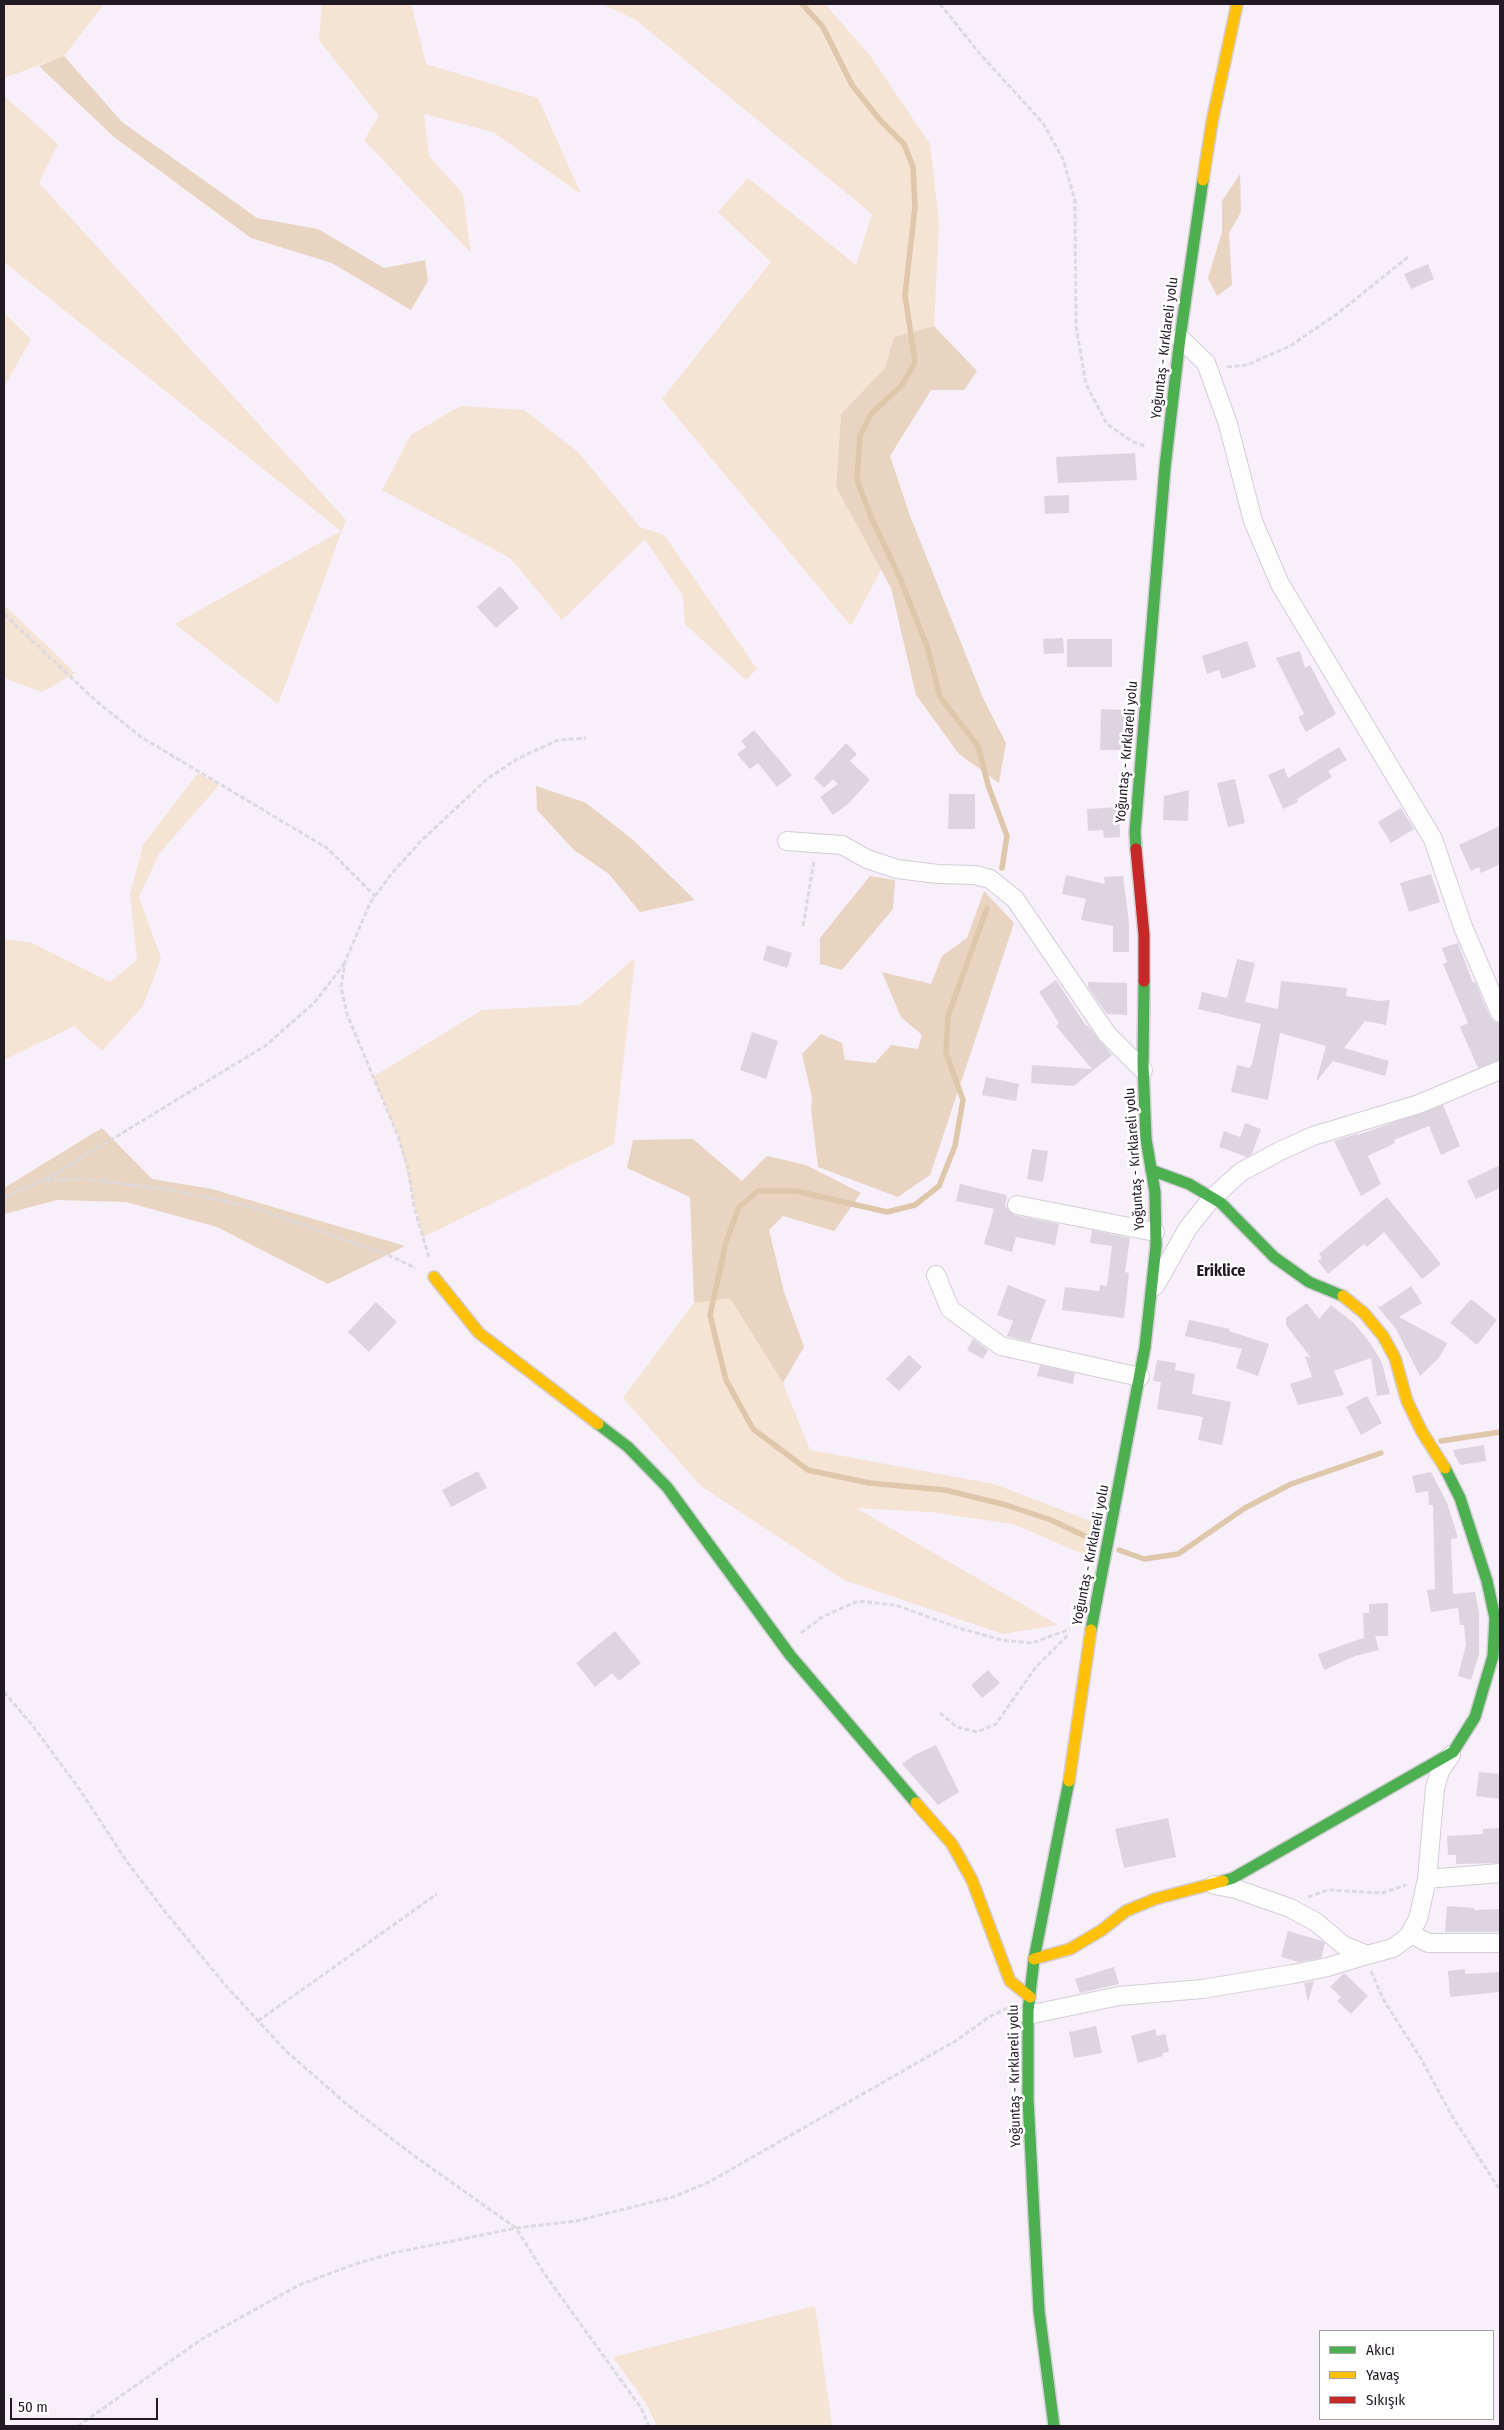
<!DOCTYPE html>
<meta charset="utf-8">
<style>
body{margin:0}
#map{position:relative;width:1504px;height:2430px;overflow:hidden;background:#f7effa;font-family:"Fira Sans Condensed",sans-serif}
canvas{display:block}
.frame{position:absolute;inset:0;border:5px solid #211924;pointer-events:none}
.legend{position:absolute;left:1319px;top:2330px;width:175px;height:90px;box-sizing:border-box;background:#fff;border:1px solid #a6a3a7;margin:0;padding:6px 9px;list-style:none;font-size:15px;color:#211924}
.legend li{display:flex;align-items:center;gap:10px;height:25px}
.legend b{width:25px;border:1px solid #a6a3a7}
.scale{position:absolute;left:10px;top:2398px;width:148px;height:22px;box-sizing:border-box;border:2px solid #211924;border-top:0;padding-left:6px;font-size:15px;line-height:18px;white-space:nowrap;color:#211924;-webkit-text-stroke:4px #fff;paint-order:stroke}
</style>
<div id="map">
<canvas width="1504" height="2430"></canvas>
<div class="frame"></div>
<ul class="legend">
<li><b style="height:6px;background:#4caf50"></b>Akıcı</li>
<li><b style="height:6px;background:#ffc107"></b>Yavaş</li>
<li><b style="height:6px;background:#c62828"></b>Sıkışık</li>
</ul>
<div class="scale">50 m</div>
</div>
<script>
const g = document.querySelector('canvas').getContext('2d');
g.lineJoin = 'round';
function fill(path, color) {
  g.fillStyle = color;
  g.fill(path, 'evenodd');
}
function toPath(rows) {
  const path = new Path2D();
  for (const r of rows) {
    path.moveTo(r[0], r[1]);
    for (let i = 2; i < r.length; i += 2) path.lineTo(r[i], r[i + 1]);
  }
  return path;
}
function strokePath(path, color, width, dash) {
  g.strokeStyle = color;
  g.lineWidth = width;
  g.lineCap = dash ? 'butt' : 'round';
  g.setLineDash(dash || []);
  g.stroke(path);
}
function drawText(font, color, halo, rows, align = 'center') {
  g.font = font + ' "Fira Sans Condensed",sans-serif';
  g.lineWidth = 5;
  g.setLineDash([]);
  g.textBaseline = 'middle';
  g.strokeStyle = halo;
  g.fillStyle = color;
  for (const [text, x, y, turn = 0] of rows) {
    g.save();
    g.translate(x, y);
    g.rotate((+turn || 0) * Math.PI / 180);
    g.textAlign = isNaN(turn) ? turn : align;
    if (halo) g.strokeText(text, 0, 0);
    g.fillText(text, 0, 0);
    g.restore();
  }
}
fill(toPath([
 [4,4,104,4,64,56,4,78],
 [322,4,411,4,426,64,538,98,581,194,493,132,424,114,429,156,463,194,471,253,364,140,379,116,319,40],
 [602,4,825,4,871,57,930,144,939,223,934,326,894,337,885,368,841,414,836,487,881,570,851,626,662,399,771,262,718,212,748,178,856,265,872,214,636,20],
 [4,96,58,144,39,183,346,520,278,704,175,624,341,531,4,262],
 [4,313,31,339,4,387],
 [460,406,524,410,578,452,640,527,664,535,757,669,746,680,685,624,683,596,645,539,562,620,510,558,382,490,411,435],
 [4,605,19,619,75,673,42,692,4,678],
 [198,773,219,785,159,854,139,897,161,958,143,1006,102,1051,74,1026,4,1060,4,939,32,943,110,982,137,960,130,895,143,845],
 [635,958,614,1144,423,1237,398,1136,373,1077,482,1010,580,1005],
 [730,1297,783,1383,810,1450,994,1484,1096,1523,1090,1557,1013,1524,930,1512,856,1508,1058,1625,1003,1634,844,1580,701,1486,623,1398,694,1303],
 [815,2306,832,2426,657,2426,646,2403,613,2357]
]), '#f5e3d3');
fill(toPath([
 [64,56,122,122,257,218,318,229,384,268,425,260,428,281,411,310,332,263,251,238,114,137,39,66],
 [1240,174,1241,212,1229,233,1232,285,1217,296,1208,278,1222,232,1222,201],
 [934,326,977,371,964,390,931,390,890,456,910,516,984,700,1006,743,999,783,959,754,916,695,891,588,836,487,841,414,885,368,894,337],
 [536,786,586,803,632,839,695,900,640,912,609,874,574,850,537,810],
 [870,876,895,880,893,909,842,970,820,964,820,938],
 [984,891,1014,923,930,1175,898,1197,818,1167,811,1110,812,1097,802,1054,821,1034,842,1043,845,1060,875,1063,891,1045,918,1049,922,1035,901,1017,882,972,931,984,942,956,967,938],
 [102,1128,152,1179,212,1189,405,1246,328,1284,217,1227,126,1202,57,1200,4,1214,4,1188],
 [693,1139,742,1181,767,1156,806,1165,861,1193,834,1231,783,1216,769,1230,784,1292,804,1347,783,1383,730,1298,694,1303,690,1197,627,1168,633,1140]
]), '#e8d4c0');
strokePath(toPath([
 [802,4,823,27,852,85,880,120,904,144,913,167,915,207,905,295,915,362,902,385,871,414,860,436,857,480,871,517,900,578,928,649,940,697,978,746,988,785,1007,836,1002,868],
 [987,908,948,1016,946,1053,963,1100,955,1146,939,1186,915,1205,887,1212,796,1191,758,1191,739,1207,726,1242,710,1315,726,1380,753,1429,808,1470,869,1483,945,1490,1006,1505,1051,1520,1087,1537],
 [1441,1441,1500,1432],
 [1119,1550,1144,1559,1178,1554,1245,1508,1291,1484,1381,1453]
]), '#dec7aa', 5.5);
fill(toPath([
 [1428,264,1434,279,1411,289,1404,274],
 [1135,453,1137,480,1058,483,1056,457],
 [1069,495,1069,513,1045,514,1044,496],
 [500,586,519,608,496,628,477,607],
 [1063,638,1064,653,1044,654,1043,639],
 [1067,639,1112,639,1112,667,1067,667],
 [1247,641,1256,667,1222,679,1219,670,1207,674,1202,656],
 [1300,651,1305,668,1310,665,1336,714,1306,732,1298,717,1304,714,1276,658],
 [1101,709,1126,710,1125,750,1100,750],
 [754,730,792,775,777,787,758,763,750,769,737,754,746,747,741,741],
 [846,743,857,754,850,761,870,780,848,804,833,815,820,797,838,784,833,779,824,788,814,778],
 [1339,747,1347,760,1328,771,1332,777,1297,799,1298,802,1283,809,1268,775,1284,768,1288,778],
 [1235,779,1245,823,1228,827,1217,783],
 [1189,790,1188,821,1163,820,1164,796],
 [949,794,975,794,975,829,948,829],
 [1119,807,1120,837,1104,838,1103,830,1088,831,1087,809],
 [1401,808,1414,829,1391,843,1378,822],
 [1500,826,1500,864,1481,873,1479,867,1471,871,1459,845],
 [1431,874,1440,902,1409,912,1400,883],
 [1066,875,1105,884,1104,877,1123,876,1129,923,1129,952,1113,952,1113,926,1081,920,1086,899,1062,894],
 [1458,943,1473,983,1475,982,1490,1017,1494,1022,1500,1023,1500,1060,1478,1068,1460,1027,1468,1023,1443,964,1447,962,1442,948],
 [767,945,792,953,787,968,763,960],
 [1237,959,1255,963,1245,1002,1278,1009,1281,981,1347,988,1346,996,1379,1001,1390,1000,1386,1025,1365,1021,1344,1048,1389,1061,1385,1076,1333,1061,1316,1082,1326,1046,1280,1033,1268,1100,1231,1092,1237,1065,1250,1068,1252,1064,1261,1024,1198,1009,1202,992,1227,998],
 [1056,980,1087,1027,1087,1025,1112,1055,1074,1086,1031,1083,1032,1065,1092,1069,1056,1026,1059,1023,1039,992],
 [1088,982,1127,983,1127,1015,1107,1014,1088,987],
 [752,1032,778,1041,766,1079,740,1070],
 [986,1077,1019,1084,1016,1101,982,1095],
 [1443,1105,1460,1146,1441,1155,1429,1126,1394,1140,1395,1143,1368,1156,1381,1184,1361,1196,1334,1141,1357,1134,1358,1135],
 [1245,1123,1261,1129,1252,1154,1247,1157,1219,1147,1224,1131,1240,1137],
 [1032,1149,1048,1151,1043,1182,1027,1179],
 [1500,1165,1500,1188,1476,1199,1467,1181],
 [960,1184,1007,1195,1005,1206,1014,1215,1059,1224,1055,1245,1016,1237,1012,1252,984,1244,994,1209,956,1201],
 [1387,1197,1441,1264,1422,1279,1384,1232,1367,1247,1364,1244,1328,1274,1318,1261,1322,1258,1319,1254],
 [1092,1230,1130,1238,1125,1272,1129,1273,1124,1318,1062,1310,1065,1287,1099,1291,1100,1285,1107,1286,1112,1246,1090,1243],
 [1008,1285,1046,1300,1030,1342,1007,1336,1013,1321,997,1315],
 [1411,1286,1422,1303,1399,1317,1447,1343,1439,1358,1420,1376,1396,1329,1376,1305,1380,1307],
 [1471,1299,1497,1320,1477,1345,1450,1323],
 [376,1302,397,1322,369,1352,348,1332],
 [1307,1303,1319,1319,1331,1305,1354,1323,1371,1344,1382,1363,1390,1394,1377,1396,1371,1358,1334,1371,1344,1395,1298,1405,1290,1384,1312,1377,1305,1356,1311,1358,1286,1325,1286,1318],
 [1189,1320,1230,1329,1229,1331,1269,1344,1258,1376,1236,1368,1242,1349,1185,1336],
 [973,1339,988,1350,983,1359,967,1350],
 [909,1355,922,1367,899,1391,886,1379],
 [1157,1360,1176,1363,1175,1370,1195,1374,1192,1394,1231,1402,1222,1445,1198,1440,1203,1417,1157,1409,1161,1382,1153,1381],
 [1040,1365,1075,1373,1073,1384,1037,1376],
 [1367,1396,1382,1423,1361,1435,1346,1407],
 [1484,1445,1486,1461,1460,1465,1454,1454,1453,1450],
 [478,1471,487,1488,451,1507,442,1490],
 [1431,1472,1447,1503,1457,1534,1457,1538,1451,1539,1453,1594,1475,1592,1479,1612,1479,1654,1471,1680,1458,1676,1466,1645,1464,1625,1460,1625,1458,1608,1431,1612,1427,1590,1435,1589,1433,1505,1429,1505,1428,1491,1416,1493,1412,1476],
 [1388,1603,1388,1636,1375,1636,1379,1650,1355,1656,1324,1670,1318,1654,1366,1637,1364,1637,1363,1613,1369,1613,1369,1604],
 [615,1631,641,1663,619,1681,612,1673,595,1687,576,1663],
 [988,1670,1000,1683,982,1698,971,1685],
 [936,1745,959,1792,938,1805,902,1764,914,1755],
 [1479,1772,1500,1774,1500,1799,1476,1796],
 [1168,1818,1176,1857,1124,1868,1115,1829],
 [1500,1828,1500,1863,1456,1864,1456,1855,1448,1855,1447,1836,1483,1834,1483,1829],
 [1447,1906,1474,1908,1474,1910,1500,1909,1500,1932,1445,1932],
 [1288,1931,1322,1941,1325,1943,1321,1958,1299,1962,1281,1957],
 [1114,1967,1119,1984,1080,1993,1075,1979],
 [1465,1969,1465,1974,1500,1972,1500,1992,1450,1997,1448,1971],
 [1344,1973,1368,1996,1351,2014,1337,2001,1341,1997,1330,1987],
 [1314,1981,1308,2002,1304,1983],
 [1096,2026,1102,2053,1074,2058,1069,2032],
 [1155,2029,1157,2036,1165,2034,1169,2052,1162,2053,1163,2056,1138,2063,1131,2036]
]), '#dcd5df');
const street = toPath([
 [1180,338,1206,363,1228,424,1253,521,1280,584,1433,839,1463,927,1500,1013],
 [787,841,842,845,867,859,897,869,938,874,975,875,990,879,1015,899,1107,1034,1143,1070],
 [1017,1205,1155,1232],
 [936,1275,950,1309,1001,1346,1140,1377],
 [1155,1286,1188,1228,1212,1198,1241,1172,1280,1151,1313,1136,1419,1104,1500,1070],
 [1427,1879,1500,1873],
 [1214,1885,1236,1889,1290,1908,1316,1922,1343,1945,1367,1955,1393,1948,1408,1937,1418,1919,1427,1879,1435,1788,1440,1771,1451,1755],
 [1410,1933,1428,1943,1500,1943],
 [1028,2015,1119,1996,1202,1989,1293,1974,1328,1967,1367,1955]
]);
const fast = toPath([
 [1136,849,1135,832,1165,467,1180,338,1203,180],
 [1151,1170,1189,1184,1221,1203,1274,1257,1309,1282,1343,1296],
 [598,1424,628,1447,667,1487,790,1655,916,1803],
 [1091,1630,1145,1347,1156,1246,1155,1192,1146,1139,1143,1065,1144,981],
 [1223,1881,1233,1878,1453,1752,1475,1717,1493,1656,1495,1618,1487,1581,1460,1498,1445,1468],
 [1054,2426,1039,2311,1028,2099,1028,2011,1034,1959,1069,1781]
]);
const slow = toPath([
 [1203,180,1212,122,1237,4],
 [434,1277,479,1333,598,1424],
 [1343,1296,1364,1313,1383,1336,1395,1358,1407,1401,1422,1432,1445,1468],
 [1069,1781,1091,1630],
 [916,1803,952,1844,972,1880,1010,1981,1030,1997],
 [1034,1959,1070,1949,1102,1930,1126,1911,1155,1899,1223,1881]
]);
const jam = toPath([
 [1136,849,1144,935,1144,981]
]);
strokePath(street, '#d4cdd7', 20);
strokePath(fast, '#d4cdd7', 14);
strokePath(slow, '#d4cdd7', 14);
strokePath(jam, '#d4cdd7', 14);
strokePath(toPath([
 [940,4,981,55,1043,123,1063,159,1075,200,1076,326,1086,384,1107,424,1133,442,1145,446],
 [1227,367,1247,365,1290,346,1337,314,1408,257],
 [4,614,96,701,141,737,327,848,375,896],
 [803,926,814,861],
 [46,1180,87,1179,176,1191,255,1208,388,1255,416,1268],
 [4,1197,45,1180,265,1046,314,1003,345,963],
 [429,1257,414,1207,408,1168,398,1136,347,1014,341,987,345,962,370,903,392,873,421,841,487,779,517,759,558,740,586,738],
 [801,1633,822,1617,858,1601,895,1605,962,1629,1002,1640,1032,1643,1070,1629],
 [4,1692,33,1726,80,1790,127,1862,167,1914,226,1986,287,2052,349,2106,413,2155,516,2228,546,2276,641,2408,649,2426],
 [940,1713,957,1727,977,1732,996,1724,1035,1668,1068,1635],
 [1308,1897,1328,1890,1382,1893,1406,1885],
 [1371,1971,1383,1999,1420,2057,1452,2116,1500,2190],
 [258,2021,437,1894],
 [78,2426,202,2339,299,2285,355,2264,393,2253,516,2228,576,2221,673,2197,709,2182,957,2040,989,2017,1007,2008]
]), '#dddade', 3, [5, 2.5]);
strokePath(street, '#fefdfe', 18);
strokePath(fast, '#4caf50', 11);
strokePath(slow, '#ffc107', 11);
strokePath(jam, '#c62828', 11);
drawText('14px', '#211924', '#fff', [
 ["Yoğuntaş - Kırklareli yolu",1165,348,-83],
 ["Yoğuntaş - Kırklareli yolu",1127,752,-85],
 ["Yoğuntaş - Kırklareli yolu",1135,1159,-94],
 ["Yoğuntaş - Kırklareli yolu",1091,1555,-79],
 ["Yoğuntaş - Kırklareli yolu",1015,2076,-91]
]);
drawText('bold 16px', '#211924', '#fff', [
 ["Eriklice",1221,1272]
]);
</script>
